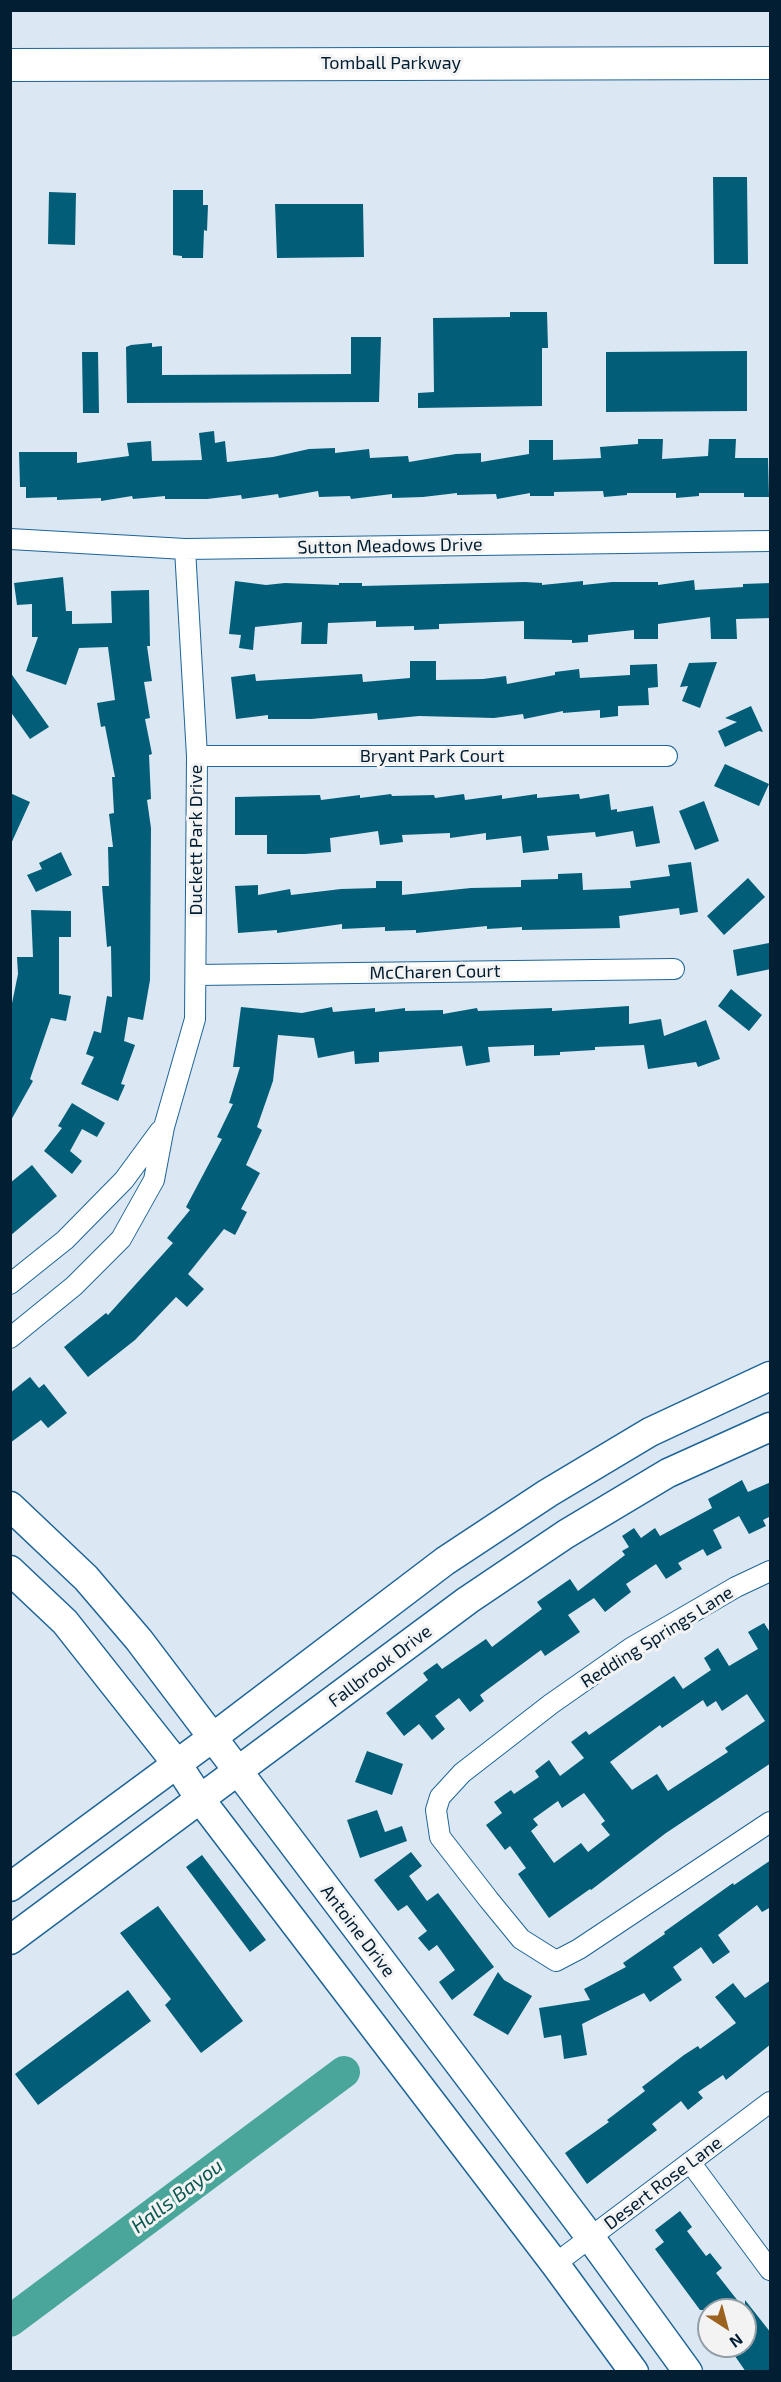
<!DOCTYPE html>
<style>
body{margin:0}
#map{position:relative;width:781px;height:2382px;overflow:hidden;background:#dbe8f3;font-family:"Exo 2",sans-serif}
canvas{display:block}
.frame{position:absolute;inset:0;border:12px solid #021e33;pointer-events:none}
.north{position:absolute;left:697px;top:2298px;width:60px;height:60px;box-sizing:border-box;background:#f3f3f3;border:2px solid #939ea6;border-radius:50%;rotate:144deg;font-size:16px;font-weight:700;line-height:24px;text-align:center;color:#021e33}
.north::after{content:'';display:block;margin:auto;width:21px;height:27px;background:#9c6220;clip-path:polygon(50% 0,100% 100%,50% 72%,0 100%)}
</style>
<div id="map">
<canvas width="781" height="2382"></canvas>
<div class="frame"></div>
<div class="north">N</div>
</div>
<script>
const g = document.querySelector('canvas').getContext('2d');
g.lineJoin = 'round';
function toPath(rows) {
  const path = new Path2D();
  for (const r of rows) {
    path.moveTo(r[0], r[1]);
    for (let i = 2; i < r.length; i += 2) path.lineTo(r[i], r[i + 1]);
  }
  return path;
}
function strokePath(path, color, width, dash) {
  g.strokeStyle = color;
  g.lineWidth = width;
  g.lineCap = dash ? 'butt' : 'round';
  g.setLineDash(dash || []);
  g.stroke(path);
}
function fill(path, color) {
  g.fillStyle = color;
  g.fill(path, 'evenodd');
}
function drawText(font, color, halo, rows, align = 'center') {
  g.font = font + ' "Exo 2",sans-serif';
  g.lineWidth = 6;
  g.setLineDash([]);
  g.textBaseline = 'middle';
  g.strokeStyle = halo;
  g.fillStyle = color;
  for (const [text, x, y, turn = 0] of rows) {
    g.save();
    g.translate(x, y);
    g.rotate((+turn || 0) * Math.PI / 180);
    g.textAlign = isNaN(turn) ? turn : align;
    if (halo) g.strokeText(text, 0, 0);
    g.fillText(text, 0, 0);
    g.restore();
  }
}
strokePath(toPath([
 [10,2321,344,2072]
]), '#4aa69b', 32);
fill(toPath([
 [713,177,747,177,748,264,714,264],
 [173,190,203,190,203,205,208,205,207,231,204,230,203,258,182,258,182,256,173,255],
 [49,192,76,193,75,245,48,244],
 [275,204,363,204,364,257,277,258],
 [510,312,547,312,548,348,542,348,542,406,418,408,418,393,434,392,433,318,510,317],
 [351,337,381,337,379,402,127,403,126,347,131,345,152,343,152,347,162,346,162,375,351,374],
 [747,351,747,411,606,412,606,352],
 [82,352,98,352,99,413,83,413],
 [214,431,215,443,225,441,227,462,273,457,309,449,335,448,335,453,369,449,370,458,408,456,409,462,456,454,481,453,481,462,529,454,529,440,553,440,553,460,601,458,600,447,638,444,638,439,663,439,662,459,708,456,709,439,736,439,735,458,768,458,769,497,744,497,744,493,699,493,699,496,676,498,676,493,627,493,627,495,604,497,603,491,554,492,554,496,530,496,530,493,497,499,496,494,457,495,457,493,423,497,392,498,392,494,351,499,350,496,319,497,318,491,279,498,278,494,242,499,241,495,207,499,165,499,165,496,133,499,132,496,101,501,101,498,57,500,57,497,26,498,26,487,20,487,19,452,77,452,77,463,129,456,127,443,151,441,152,461,202,460,199,433],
 [63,577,66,611,72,611,72,624,112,623,111,591,149,590,150,646,147,646,152,681,144,682,150,718,145,719,152,754,149,755,151,799,147,800,151,828,150,980,143,1020,128,1017,124,1041,135,1045,121,1084,125,1085,118,1101,81,1084,94,1057,86,1054,94,1031,101,1033,107,996,112,997,111,946,107,947,102,886,109,886,108,847,113,847,109,814,114,813,112,777,115,777,105,726,101,727,97,703,115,700,108,647,79,648,66,685,26,671,38,637,32,637,32,604,17,605,14,583],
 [694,580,695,590,743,587,743,584,771,583,771,618,736,619,737,639,711,639,710,617,658,624,658,639,634,639,634,630,588,635,588,642,572,643,572,640,524,639,524,621,439,624,439,629,414,630,414,626,376,627,376,621,328,623,327,644,301,644,302,622,255,627,253,650,239,648,241,635,229,634,235,581,266,585,285,583,339,585,339,583,362,583,362,586,525,582,542,583,542,585,583,581,583,585,612,582,658,582,658,585],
 [410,661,436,661,436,680,483,679,506,676,507,684,555,675,555,672,579,669,580,678,630,675,630,665,657,664,658,687,648,688,649,705,618,706,618,716,600,718,600,710,563,713,563,711,524,719,523,714,494,718,419,716,378,720,377,713,311,719,268,719,268,715,236,719,231,677,255,674,256,681,362,674,363,682,410,678],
 [717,662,700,708,682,701,688,686,680,687,689,663],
 [10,672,49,727,30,739,10,711],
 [751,706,763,732,759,731,725,747,718,731,737,722,725,718],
 [725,764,769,784,759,806,714,786],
 [10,793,30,802,10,846],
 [391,794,392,796,434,795,435,798,464,794,465,800,502,795,502,799,537,794,537,798,579,794,580,799,609,794,611,810,617,809,617,812,653,806,660,843,636,847,633,831,596,837,595,832,547,836,549,850,523,853,521,836,486,840,486,833,450,838,450,833,402,835,403,842,380,845,378,831,330,838,331,852,305,854,267,854,267,835,235,835,235,797,320,795,321,800,360,795,360,798],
 [704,801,719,841,695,850,679,811],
 [61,852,72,875,36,892,27,875,42,869,39,863],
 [691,862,698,912,680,915,679,908,619,916,620,928,522,930,522,927,487,929,487,926,416,933,416,930,385,931,385,927,342,929,342,924,277,933,277,930,238,933,235,886,258,885,258,895,290,889,291,895,341,889,376,888,376,881,402,881,402,895,471,888,521,887,521,880,558,879,558,874,582,873,583,890,631,888,630,881,670,876,668,865],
 [748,878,765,897,724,935,707,916],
 [31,910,71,911,71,937,59,937,59,994,71,996,66,1021,51,1018,30,1079,33,1081,10,1122,10,1013,18,974,17,957,33,957],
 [769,943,771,969,737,976,733,950],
 [731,989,762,1015,749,1031,718,1006],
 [629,1006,629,1024,661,1019,664,1036,706,1020,720,1059,698,1067,696,1062,648,1069,644,1045,595,1047,595,1050,560,1052,560,1055,534,1056,534,1045,488,1047,490,1062,466,1066,462,1046,379,1052,379,1062,355,1064,354,1051,318,1058,314,1038,278,1035,273,1081,257,1127,262,1130,246,1165,260,1173,241,1209,247,1212,235,1235,224,1229,188,1274,204,1289,187,1307,176,1297,135,1340,88,1377,64,1347,106,1313,108,1315,173,1243,167,1238,190,1210,186,1207,222,1139,217,1137,233,1104,229,1103,240,1067,233,1067,241,1007,302,1013,332,1007,333,1012,375,1008,375,1012,405,1008,405,1011,443,1010,443,1014,477,1008,478,1011,552,1008,552,1011],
 [72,1103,105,1123,97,1137,82,1129,70,1151,82,1161,72,1174,44,1151,62,1128,58,1126],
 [32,1165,57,1196,10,1236,10,1183],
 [30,1377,39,1388,44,1384,67,1413,48,1428,41,1420,10,1443,10,1393],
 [742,1480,748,1492,771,1482,771,1516,763,1520,766,1526,749,1534,739,1516,713,1530,722,1548,707,1556,703,1549,678,1563,682,1569,666,1579,656,1564,626,1584,631,1592,605,1612,594,1598,568,1615,580,1632,545,1656,541,1650,480,1695,484,1701,470,1712,459,1698,435,1716,445,1729,432,1740,419,1724,404,1736,386,1713,428,1680,423,1673,437,1663,442,1669,486,1639,492,1647,542,1609,537,1602,570,1579,578,1591,625,1555,622,1551,629,1547,622,1536,634,1528,641,1538,655,1528,660,1536,712,1508,708,1499],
 [764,1623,771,1634,771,1763,666,1833,591,1890,590,1889,549,1918,518,1874,526,1868,510,1846,505,1850,486,1825,502,1813,494,1802,511,1790,514,1794,539,1777,535,1771,549,1760,560,1776,584,1758,571,1742,586,1731,589,1735,674,1676,683,1689,711,1670,704,1658,718,1648,729,1666,758,1649,748,1632],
 [747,1694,765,1721,725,1748,728,1752,668,1791,657,1774,632,1790,610,1762,660,1725,662,1728,703,1700,707,1707,716,1701,722,1711],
 [584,1793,605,1821,601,1824,610,1835,588,1852,581,1843,554,1863,531,1831,538,1825,533,1819,558,1801,562,1808],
 [367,1751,403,1764,392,1795,355,1782],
 [377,1810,385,1832,402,1826,407,1841,360,1858,347,1820],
 [411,1852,422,1866,409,1876,427,1901,438,1893,494,1967,452,2000,439,1982,455,1970,437,1945,429,1951,418,1938,427,1931,407,1905,398,1911,374,1880],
 [202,1855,266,1940,250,1952,186,1867],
 [771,1860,771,1907,762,1912,757,1905,718,1935,730,1952,713,1964,701,1947,673,1967,682,1980,650,2002,644,1993,582,2024,587,2055,564,2059,561,2035,544,2038,539,2008,590,2000,584,1989,626,1967,623,1963,665,1934,664,1932,733,1883,734,1885],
 [158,1906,243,2021,201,2053,165,2005,171,1999,120,1933],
 [498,1972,504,1980,532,1996,508,2035,473,2015],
 [771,1980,771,2044,726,2080,723,2075,698,2092,703,2098,688,2110,681,2101,652,2124,657,2130,587,2184,565,2153,609,2122,607,2120,645,2091,642,2087,684,2055,698,2046,700,2049,736,2023,715,1997,733,1983,745,1998],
 [128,1990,151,2021,38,2105,15,2074],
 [680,2211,692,2227,687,2231,706,2256,710,2253,722,2268,716,2273,745,2310,745,2300,771,2333,771,2372,746,2372,728,2346,745,2346,745,2310,700,2310,655,2249,664,2242,655,2230]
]), '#025e78');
const street = toPath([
 [10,539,185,549,770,541],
 [197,756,667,756],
 [196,975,674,969],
 [10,1284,65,1240,124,1180,160,1131],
 [10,1338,74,1286,121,1239,154,1180,164,1127,195,1019,197,756,185,549],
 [770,1571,736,1587,631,1648,551,1704,462,1773,440,1797,436,1810,440,1837,489,1900,521,1939,556,1961,579,1949,770,1822],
 [690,2162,770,2270],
 [555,2264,770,2102]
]);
const secondary = toPath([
 [10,1506,86,1578,139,1640,590,2237,688,2372],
 [10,1570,65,1622,177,1764,200,1799,555,2264,634,2372],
 [10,1887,212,1738,445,1561,548,1493,650,1432,770,1376],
 [10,1940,468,1600,566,1534,668,1473,770,1427]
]);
const primary = toPath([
 [10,65,770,63]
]);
strokePath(street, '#1e6496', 22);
strokePath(secondary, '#1e6496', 31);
strokePath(primary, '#1e6496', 34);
strokePath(street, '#fff', 20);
strokePath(secondary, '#fff', 28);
strokePath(primary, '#fff', 32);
drawText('18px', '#021e33', '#f3f3f3', [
 ["Tomball Parkway",391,63],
 ["Sutton Meadows Drive",390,546,-1],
 ["Bryant Park Court",432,756],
 ["Duckett Park Drive",196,840,-90],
 ["McCharen Court",435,972,-1],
 ["Redding Springs Lane",657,1637,-32],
 ["Fallbrook Drive",380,1666,-37],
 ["Antoine Drive",358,1931,53],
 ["Desert Rose Lane",663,2183,-37]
]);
drawText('italic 20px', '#085952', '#f3f3f3', [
 ["Halls Bayou",177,2196,-37]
]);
</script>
